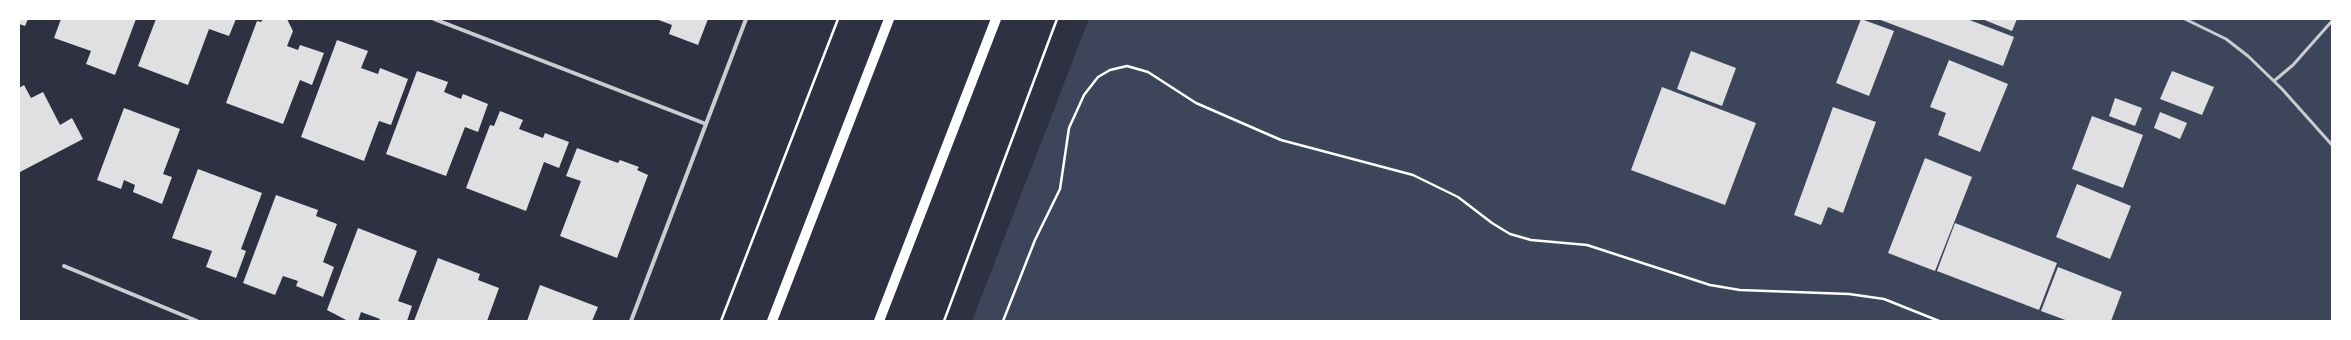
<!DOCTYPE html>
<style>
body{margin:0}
#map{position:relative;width:2351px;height:340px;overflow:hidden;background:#2d3142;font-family:"Noto Sans",sans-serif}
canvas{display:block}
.frame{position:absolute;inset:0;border:20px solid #fff;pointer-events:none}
</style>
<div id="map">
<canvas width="2351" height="340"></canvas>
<div class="frame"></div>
</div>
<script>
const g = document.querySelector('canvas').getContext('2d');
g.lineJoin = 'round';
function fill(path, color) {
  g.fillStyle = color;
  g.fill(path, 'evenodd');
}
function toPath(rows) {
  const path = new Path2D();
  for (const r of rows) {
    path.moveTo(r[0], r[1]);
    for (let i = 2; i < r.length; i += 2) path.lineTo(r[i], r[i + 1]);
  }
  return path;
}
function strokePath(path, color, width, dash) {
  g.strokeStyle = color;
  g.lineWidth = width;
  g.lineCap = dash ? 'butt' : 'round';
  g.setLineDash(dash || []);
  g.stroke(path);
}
fill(toPath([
 [1089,19,2332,19,2332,321,972,321]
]), '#3c4559');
fill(toPath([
 [19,19,28,19,25,26,19,24],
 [61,19,136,19,115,75,86,64,91,51,54,38],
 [156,19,236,19,229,36,209,29,188,85,138,66],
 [263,19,287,19,293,31,287,46,298,50,300,45,324,53,312,85,300,80,283,124,226,103,257,21,261,22],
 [656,19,708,19,698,45,669,34,672,25],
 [1861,19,1894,31,1869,96,1836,83],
 [1878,19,1967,19,2014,37,2003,66],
 [1982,19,2017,19,2012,31],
 [337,40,368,51,361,68,378,74,380,68,408,79,391,125,379,121,364,161,301,137],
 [1691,51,1736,68,1722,106,1677,89],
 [1949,60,2008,84,1980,152,1938,135,1946,113,1930,107],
 [417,71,448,82,444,92,461,99,463,94,488,104,478,132,465,127,446,176,386,154],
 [2172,71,2214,87,2202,115,2160,99],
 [24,85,31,98,43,92,60,125,72,118,83,139,20,172,19,88],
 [1662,87,1756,123,1725,205,1631,170],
 [2115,98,2142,108,2135,126,2109,116],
 [1833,107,1876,122,1843,213,1828,207,1821,225,1794,215],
 [124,108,180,129,163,174,172,177,162,204,133,192,135,185,124,180,121,189,97,180],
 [500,111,523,120,519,129,543,138,545,133,569,142,559,168,544,162,526,211,466,188,490,125,494,126],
 [2160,112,2187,123,2180,139,2154,128],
 [2092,116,2143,135,2123,188,2072,169],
 [577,148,618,163,620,160,639,167,637,170,648,175,617,258,560,236,581,181,566,176],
 [1925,158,1972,177,1935,271,1888,253],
 [198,169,262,193,241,249,246,251,236,278,206,267,212,251,172,238],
 [2077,184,2131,206,2110,259,2056,237],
 [276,195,318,210,316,216,337,224,323,262,334,267,323,297,296,286,298,281,283,276,275,295,243,283],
 [1955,223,2057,263,2039,310,1937,271],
 [358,228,417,251,398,301,412,306,407,321,379,321,380,319,361,312,358,321,348,321,327,310],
 [438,258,480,274,478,280,499,288,487,321,414,321],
 [2058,267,2122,292,2111,321,2068,321,2041,311],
 [540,285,598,307,592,321,527,321]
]), '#e0e0e3');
strokePath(toPath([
 [721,321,838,19],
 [944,321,1057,19],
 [1003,321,1035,240,1060,189,1069,128,1084,95,1098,77,1110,70,1127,66,1148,72,1196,103,1281,140,1413,175,1458,197,1492,223,1510,234,1531,240,1587,245,1710,285,1740,290,1849,294,1884,299,1939,321]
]), '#fff', 2.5);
strokePath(toPath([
 [2185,19,2226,39,2248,56,2282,89,2332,145],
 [2274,81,2293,65,2332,21]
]), '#caccd0', 3);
strokePath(toPath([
 [434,19,706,124,631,321],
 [706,124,746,19],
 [64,266,197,321]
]), '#caccd0', 4);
strokePath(toPath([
 [772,321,889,19],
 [879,321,996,19]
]), '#fff', 10);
</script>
